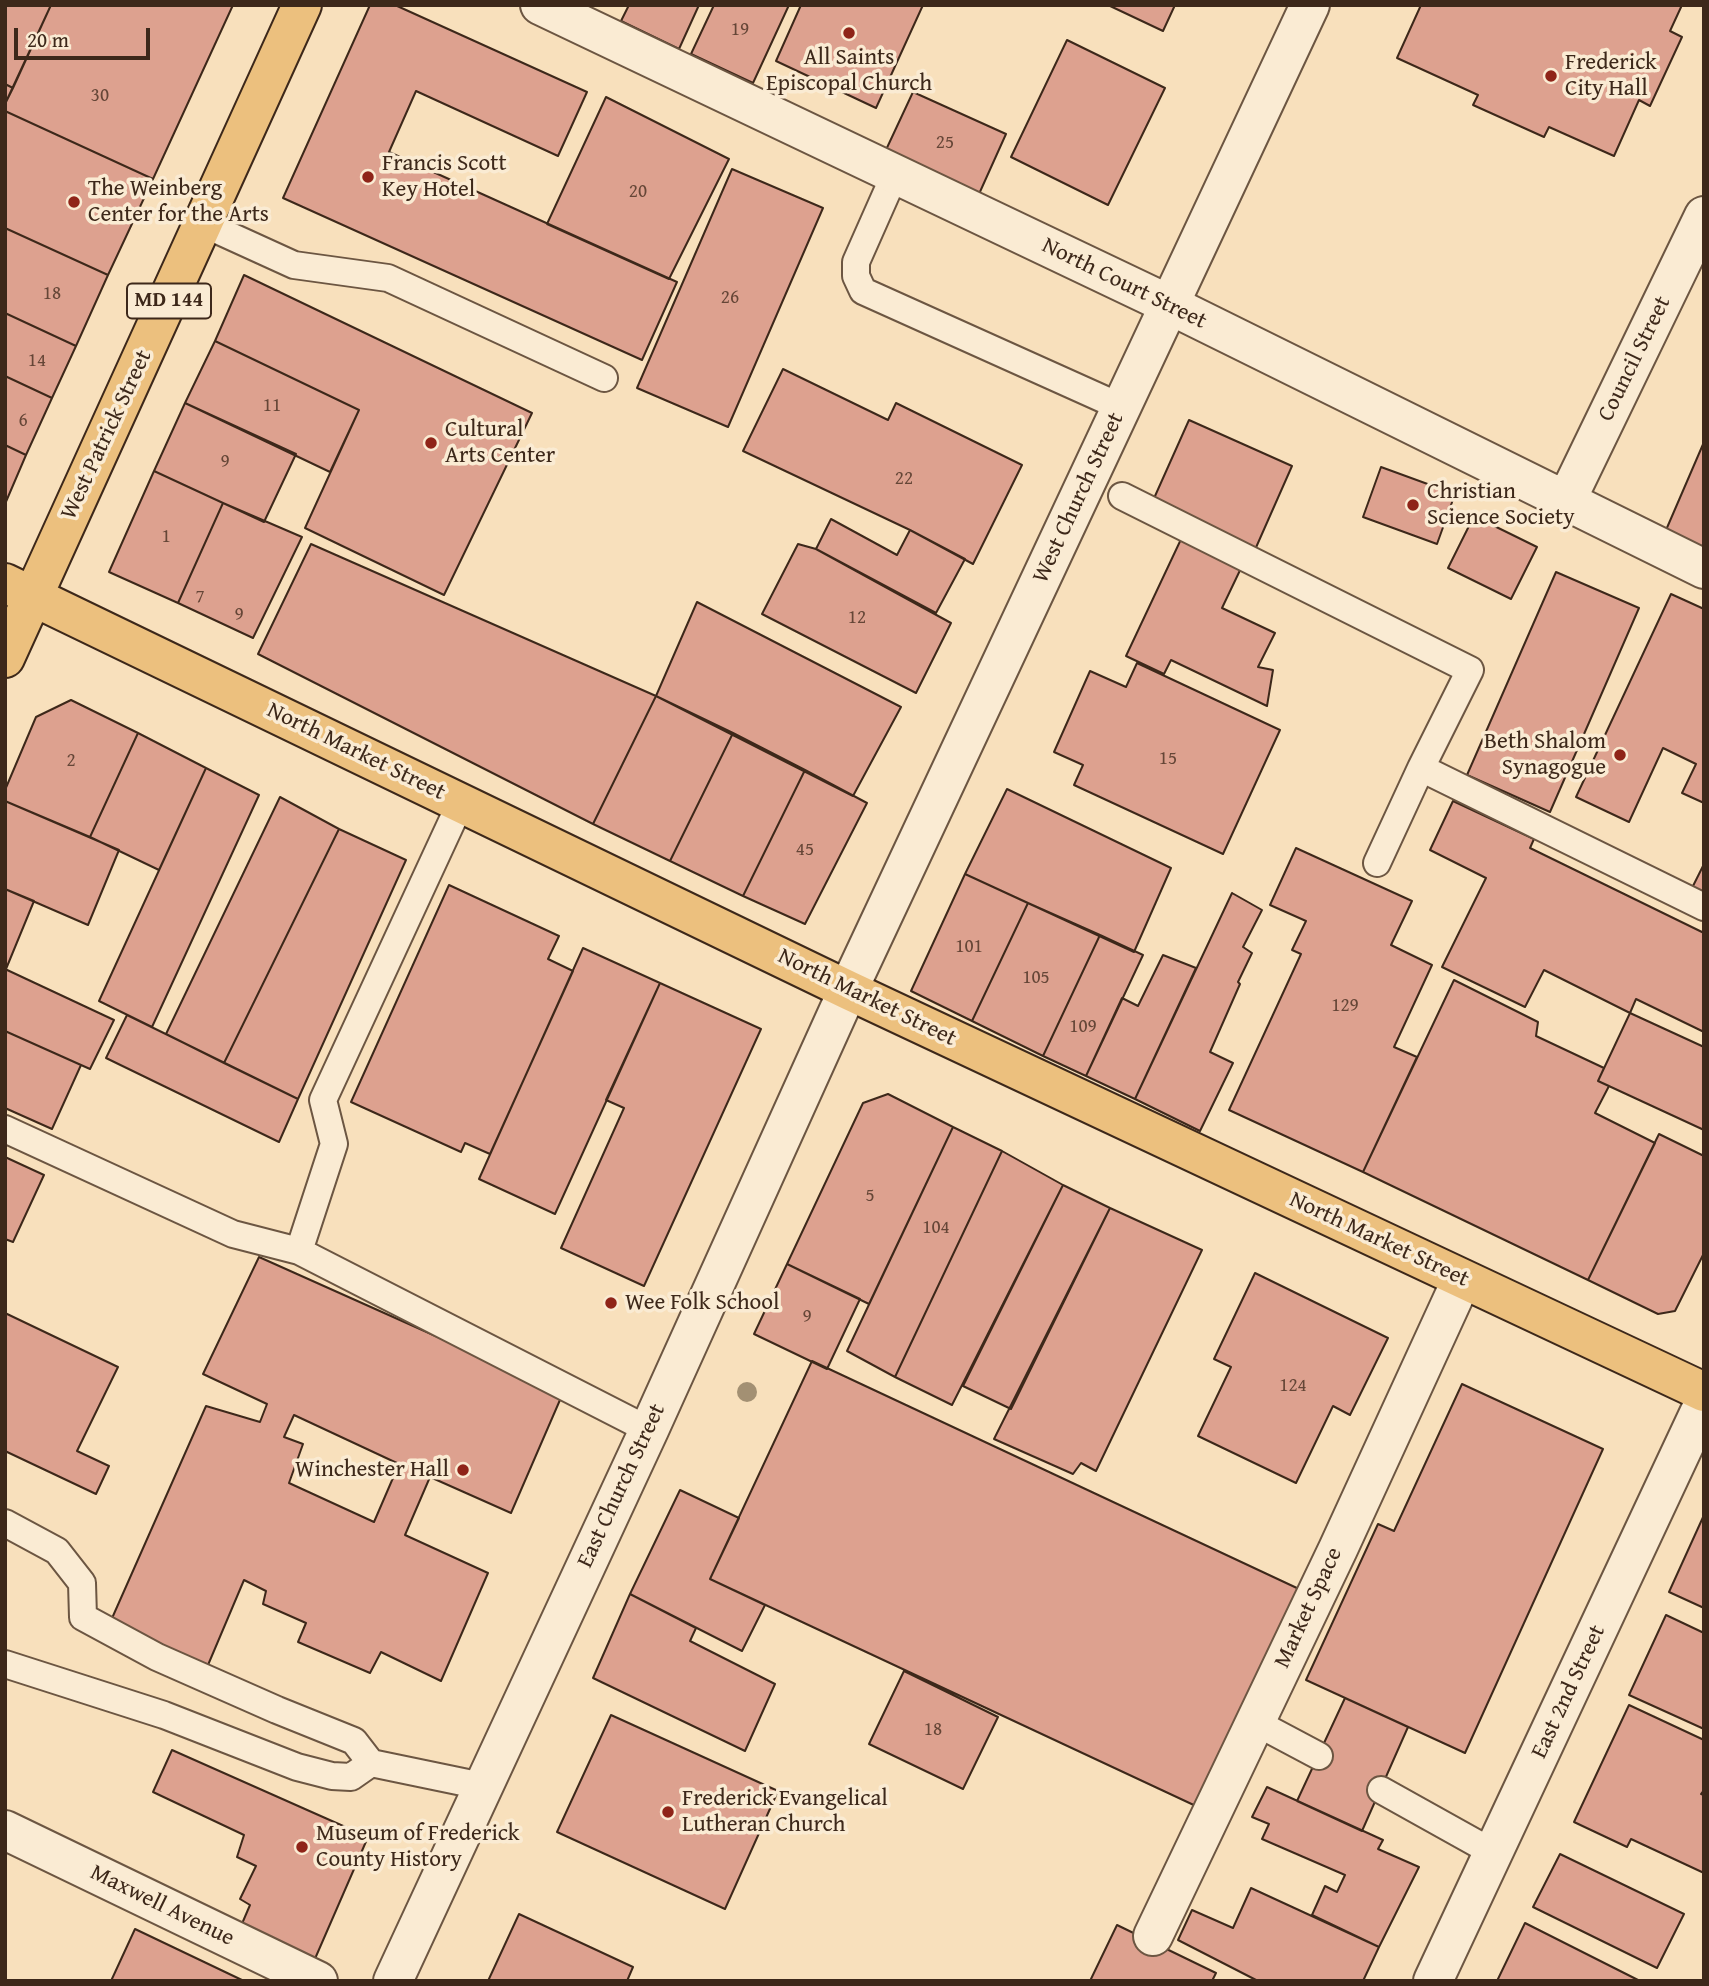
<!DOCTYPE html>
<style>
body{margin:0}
#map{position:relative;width:1709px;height:1986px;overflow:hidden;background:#f8e0bc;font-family:"Gentium Book Plus",serif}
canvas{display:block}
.frame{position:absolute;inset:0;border:7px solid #3d281a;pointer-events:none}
.scale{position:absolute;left:14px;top:28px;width:136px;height:32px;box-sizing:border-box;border:4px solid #3d281a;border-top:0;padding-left:9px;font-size:21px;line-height:24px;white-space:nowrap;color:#3d281a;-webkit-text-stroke:5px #faebd3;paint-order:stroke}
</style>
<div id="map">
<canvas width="1709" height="1986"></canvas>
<div class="frame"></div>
<div class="scale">20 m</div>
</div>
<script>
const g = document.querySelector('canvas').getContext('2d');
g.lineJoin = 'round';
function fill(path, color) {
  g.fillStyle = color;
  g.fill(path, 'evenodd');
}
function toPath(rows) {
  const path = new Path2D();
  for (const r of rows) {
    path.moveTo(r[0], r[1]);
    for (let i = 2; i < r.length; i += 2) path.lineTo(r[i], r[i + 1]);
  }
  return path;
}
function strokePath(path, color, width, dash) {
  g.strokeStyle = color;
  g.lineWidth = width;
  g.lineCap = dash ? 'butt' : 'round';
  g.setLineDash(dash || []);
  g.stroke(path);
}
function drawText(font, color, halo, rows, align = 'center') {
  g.font = font + ' "Gentium Book Plus",serif';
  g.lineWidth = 7;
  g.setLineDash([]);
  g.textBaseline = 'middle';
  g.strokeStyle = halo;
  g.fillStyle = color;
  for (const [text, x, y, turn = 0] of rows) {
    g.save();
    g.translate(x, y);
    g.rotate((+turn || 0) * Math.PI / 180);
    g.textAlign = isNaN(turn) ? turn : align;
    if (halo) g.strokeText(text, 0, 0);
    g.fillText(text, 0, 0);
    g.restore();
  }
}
const building = toPath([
 [5,5,51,5,13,88,5,84,5,5],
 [51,5,233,5,153,179,5,111,5,104,51,5],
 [370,5,395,5,587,92,558,156,416,91,389,152,677,282,642,360,283,198,370,5],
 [629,5,699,5,679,49,621,21,629,5],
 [714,5,789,5,753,83,691,54,714,5],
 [801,5,923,5,876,108,776,61,801,5],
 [1108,5,1175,5,1163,31,1108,5],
 [1421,5,1682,5,1670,31,1682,37,1650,106,1639,100,1614,156,1549,127,1544,137,1473,105,1478,95,1397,58,1421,5],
 [1067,40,1165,88,1108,205,1011,157,1067,40],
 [5,84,13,88,5,104,5,84],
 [913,92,1006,134,979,194,885,152,913,92],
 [606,97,729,159,669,279,547,224,606,97],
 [5,111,153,179,108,275,5,228,5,111],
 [732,169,823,208,728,427,637,388,732,169],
 [5,228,108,275,76,346,5,313,5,228],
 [244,275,532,413,444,595,305,528,359,410,215,341,244,275],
 [5,313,76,346,52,398,5,376,5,313],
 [215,341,359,410,330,472,185,403,215,341],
 [783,369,888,420,896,403,1022,465,973,564,910,530,743,451,783,369],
 [5,376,52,398,26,455,5,445,5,376],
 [185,403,296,454,264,522,154,471,185,403],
 [1189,420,1292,466,1254,552,1151,505,1189,420],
 [1704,442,1704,555,1663,537,1704,442],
 [5,445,26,455,5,504,5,445],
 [1381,467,1455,494,1437,544,1363,517,1381,467],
 [154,471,223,503,178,603,109,572,154,471],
 [223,503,302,537,253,638,178,603,223,503],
 [1474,516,1537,547,1511,599,1448,568,1474,516],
 [831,519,897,555,910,530,965,559,936,613,816,549,831,519],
 [1183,535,1243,564,1222,608,1275,633,1258,667,1273,670,1267,706,1171,660,1164,674,1126,656,1183,535],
 [311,544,656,696,593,824,258,654,311,544],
 [798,544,816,549,951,623,916,693,762,614,798,544],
 [1556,572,1639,608,1550,812,1467,775,1556,572],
 [1671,594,1704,609,1704,803,1682,793,1696,764,1663,748,1629,822,1576,797,1671,594],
 [697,602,901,707,853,796,656,696,697,602],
 [1137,663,1280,730,1223,854,1074,785,1083,765,1054,752,1090,671,1126,687,1137,663],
 [656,696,733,733,670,861,593,824,656,696],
 [71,700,138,733,90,837,5,801,5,790,36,717,71,700],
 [138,733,206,768,159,870,90,837,138,733],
 [733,733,805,770,743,896,670,861,733,733],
 [206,768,259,795,152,1027,99,1001,206,768],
 [805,770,867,803,805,924,743,896,805,770],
 [1007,789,1171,868,1134,952,965,874,1007,789],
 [280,797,339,829,224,1063,166,1034,280,797],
 [5,801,119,850,88,925,5,889,5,801],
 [1453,801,1534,839,1530,848,1704,933,1704,1032,1636,999,1630,1013,1544,970,1525,1007,1442,967,1486,878,1430,850,1453,801],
 [339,829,406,860,298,1099,224,1063,339,829],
 [1296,848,1412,901,1391,945,1432,965,1394,1047,1417,1057,1363,1172,1229,1110,1301,954,1292,950,1306,921,1270,905,1296,848],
 [1704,864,1704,904,1688,896,1704,864],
 [965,874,1028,903,972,1021,911,991,965,874],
 [449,885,559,936,548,959,573,971,490,1154,465,1143,461,1152,351,1102,449,885],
 [5,889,34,901,6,969,5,969,5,889],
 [1232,893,1262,910,1243,947,1252,953,1238,982,1240,984,1210,1052,1233,1063,1200,1131,1135,1099,1232,893],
 [1028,903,1100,935,1043,1056,972,1021,1028,903],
 [1100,935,1143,955,1086,1076,1043,1056,1100,935],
 [583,948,660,983,555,1214,479,1179,583,948],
 [1163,955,1196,968,1135,1099,1086,1076,1122,998,1138,1006,1163,955],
 [5,969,114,1020,90,1069,5,1031,5,969],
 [1454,980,1538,1022,1536,1036,1604,1068,1598,1081,1609,1086,1595,1113,1655,1143,1588,1280,1363,1172,1454,980],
 [660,983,761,1029,644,1286,561,1248,624,1108,606,1100,660,983],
 [1630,1013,1704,1047,1704,1130,1598,1081,1630,1013],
 [127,1015,298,1099,279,1142,106,1058,127,1015],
 [5,1031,81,1065,52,1129,5,1108,5,1031],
 [888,1094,953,1127,869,1304,787,1264,863,1103,888,1094],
 [953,1127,1002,1151,895,1377,847,1351,953,1127],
 [1659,1134,1704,1156,1704,1253,1675,1311,1658,1314,1588,1280,1659,1134],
 [1002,1151,1063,1185,952,1405,895,1377,1002,1151],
 [5,1157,44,1175,13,1242,5,1239,5,1157],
 [1063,1185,1110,1208,1011,1409,963,1386,1063,1185],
 [1110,1208,1202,1250,1096,1471,1081,1463,1073,1474,994,1439,1110,1208],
 [259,1257,563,1393,511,1513,430,1477,405,1535,488,1573,441,1681,381,1652,370,1673,298,1642,306,1623,263,1604,266,1591,244,1580,208,1665,109,1625,206,1406,260,1422,267,1404,203,1374,259,1257],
 [294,1415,399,1464,374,1522,289,1483,303,1444,284,1437,294,1415],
 [787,1264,860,1299,827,1369,754,1334,787,1264],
 [1255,1273,1388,1338,1350,1415,1333,1406,1296,1483,1198,1436,1231,1367,1214,1359,1255,1273],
 [5,1313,118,1367,77,1451,109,1466,96,1494,5,1451,5,1313],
 [812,1361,1299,1589,1198,1807,710,1579,812,1361],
 [1462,1384,1603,1449,1465,1753,1306,1680,1378,1524,1394,1531,1462,1384],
 [680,1490,739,1518,710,1579,765,1605,742,1651,630,1594,680,1490],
 [1704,1515,1704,1608,1669,1592,1704,1515],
 [630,1594,696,1628,690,1641,775,1684,745,1751,593,1678,630,1594],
 [1666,1615,1704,1633,1704,1729,1629,1695,1666,1615],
 [904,1671,998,1717,963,1789,869,1744,904,1671],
 [1345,1698,1408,1727,1362,1831,1297,1801,1345,1698],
 [1629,1705,1704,1740,1704,1790,1701,1794,1704,1795,1704,1873,1631,1839,1627,1847,1574,1822,1629,1705],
 [611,1715,778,1791,725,1909,557,1832,611,1715],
 [172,1750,368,1837,314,1961,241,1926,250,1905,240,1899,256,1866,237,1857,244,1835,153,1792,172,1750],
 [1267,1787,1383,1840,1378,1849,1419,1867,1379,1947,1312,1915,1325,1886,1337,1892,1345,1875,1262,1839,1269,1824,1252,1817,1267,1787],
 [1560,1854,1684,1914,1657,1968,1533,1907,1560,1854],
 [1251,1888,1379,1947,1363,1981,1258,1981,1178,1940,1192,1910,1233,1928,1251,1888],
 [519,1914,633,1967,627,1981,488,1981,519,1914],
 [1525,1923,1640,1981,1497,1981,1525,1923],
 [1117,1925,1216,1973,1212,1981,1090,1981,1117,1925],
 [135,1929,244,1981,111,1981,135,1929]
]);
fill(building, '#dda18f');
strokePath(building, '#3d281a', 2);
const service = toPath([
 [895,174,856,262,856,276,863,291,1121,407],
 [204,224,294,265,388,278,604,378],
 [1122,496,1470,670,1421,768,1704,907],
 [1377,863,1421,768],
 [5,1129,233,1234,299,1251,649,1430],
 [299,1251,334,1144,323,1100,461,802],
 [5,1523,57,1551,82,1583,83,1617,157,1657,277,1710,354,1741,371,1763,482,1786],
 [5,1664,164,1715,297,1767,332,1776,351,1777,371,1763],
 [1255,1722,1319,1756],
 [1381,1790,1494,1853]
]);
const minor = toPath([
 [540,5,1170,305,1704,569],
 [1566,501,1704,216],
 [5,1830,318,1981],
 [1153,1936,1338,1549,1462,1279],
 [1433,1981,1704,1403]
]);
const tertiary = toPath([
 [393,1981,649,1430,848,990,1310,5]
]);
const primary = toPath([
 [5,583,848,990,1704,1392],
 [5,658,302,5]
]);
strokePath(service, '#6c5642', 30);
strokePath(minor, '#6c5642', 42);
strokePath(tertiary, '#6c5642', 42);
strokePath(primary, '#3d281a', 42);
strokePath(service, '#faebd3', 26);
strokePath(minor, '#faebd3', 38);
strokePath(tertiary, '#faebd3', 38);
strokePath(primary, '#ecc07e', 38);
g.fillStyle = '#a39073';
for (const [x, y] of [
 [747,1392]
]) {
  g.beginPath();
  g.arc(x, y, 10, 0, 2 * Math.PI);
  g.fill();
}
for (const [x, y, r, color] of [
 [849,33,7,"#8f2418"],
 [1551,76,7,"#8f2418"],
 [368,177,7,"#8f2418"],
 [74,202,7,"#8f2418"],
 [431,443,7,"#8f2418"],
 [1413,505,7,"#8f2418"],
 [1620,755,7,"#8f2418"],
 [611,1303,7,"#8f2418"],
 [463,1470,7,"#8f2418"],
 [668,1812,7,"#8f2418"],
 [302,1847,7,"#8f2418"]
]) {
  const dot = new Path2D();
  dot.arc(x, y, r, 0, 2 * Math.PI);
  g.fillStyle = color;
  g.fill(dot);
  strokePath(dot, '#faebd3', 2.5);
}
drawText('19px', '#654637', null, [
 ["19",740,30],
 ["30",100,96],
 ["25",945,143],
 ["20",638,192],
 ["18",52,294],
 ["26",730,298],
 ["14",37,361],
 ["11",272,406],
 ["6",23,421],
 ["9",225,462],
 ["22",904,479],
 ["1",166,537],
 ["7",200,597],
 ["9",239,615],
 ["12",857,618],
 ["15",1168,759],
 ["2",71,761],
 ["45",805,850],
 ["101",969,947],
 ["105",1036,978],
 ["129",1345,1006],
 ["109",1083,1027],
 ["5",870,1196],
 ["104",936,1228],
 ["9",807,1317],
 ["124",1293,1386],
 ["18",933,1730]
]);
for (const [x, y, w] of [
 [169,301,84]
]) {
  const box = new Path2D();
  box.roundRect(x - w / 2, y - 17.5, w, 35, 5);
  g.fillStyle = '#faebd3';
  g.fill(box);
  strokePath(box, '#3d281a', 2);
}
drawText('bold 21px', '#3d281a', null, [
 ["MD 144",169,301]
]);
drawText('23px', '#3d281a', '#faebd3', [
 ["All Saints",849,58,"center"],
 ["Episcopal Church",849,84,"center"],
 ["Frederick",1565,63],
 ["City Hall",1565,89],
 ["Francis Scott",382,164],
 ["Key Hotel",382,190],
 ["The Weinberg",88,189],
 ["Center for the Arts",88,215],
 ["Cultural",445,430],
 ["Arts Center",445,456],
 ["Christian",1427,492],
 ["Science Society",1427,518],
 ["Beth Shalom",1606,742,"right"],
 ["Synagogue",1606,768,"right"],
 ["Wee Folk School",625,1303],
 ["Winchester Hall",449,1470,"right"],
 ["Frederick Evangelical",682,1799],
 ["Lutheran Church",682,1825],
 ["Museum of Frederick",316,1834],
 ["County History",316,1860]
], 'left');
drawText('23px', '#3d281a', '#faebd3', [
 ["North Court Street",1124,284,26],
 ["Council Street",1635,359,-64],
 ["West Patrick Street",107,435,-65],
 ["West Church Street",1079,498,-65],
 ["North Market Street",356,752,26],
 ["North Market Street",867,998,26],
 ["North Market Street",1379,1240,25],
 ["East Church Street",622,1486,-65],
 ["Market Space",1309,1608,-65],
 ["East 2nd Street",1569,1692,-65],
 ["Maxwell Avenue",162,1906,26]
]);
</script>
